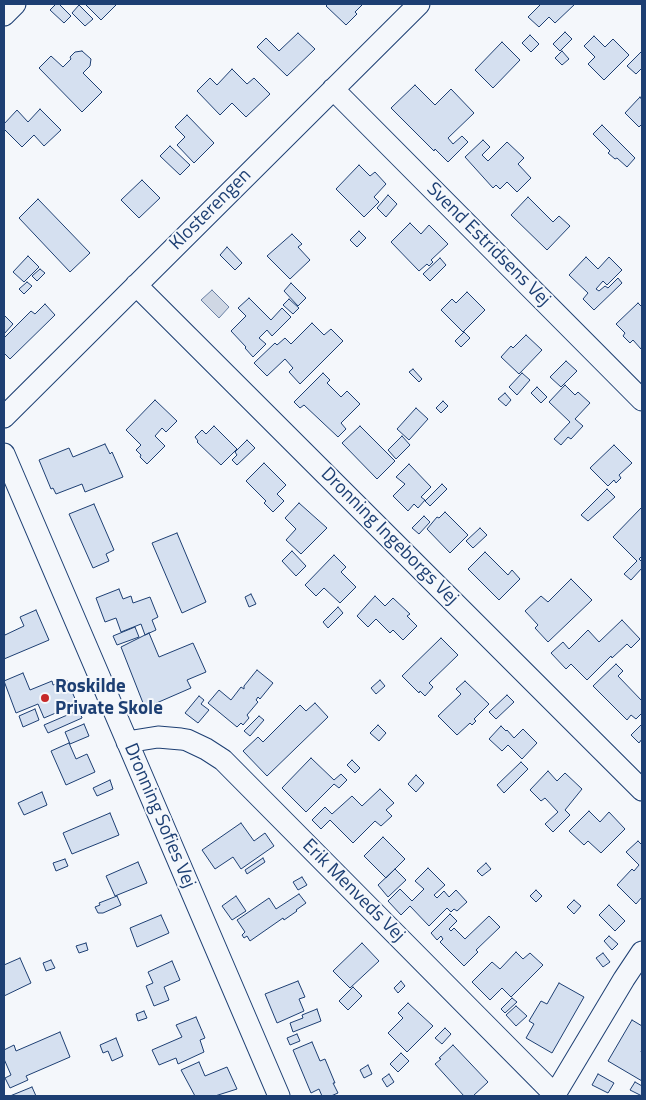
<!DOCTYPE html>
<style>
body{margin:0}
#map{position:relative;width:646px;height:1100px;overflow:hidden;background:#f4f7fb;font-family:"Titillium Web",sans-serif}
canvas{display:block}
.frame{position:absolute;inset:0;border:5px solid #1d3f73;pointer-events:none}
</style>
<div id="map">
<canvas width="646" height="1100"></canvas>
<div class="frame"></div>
</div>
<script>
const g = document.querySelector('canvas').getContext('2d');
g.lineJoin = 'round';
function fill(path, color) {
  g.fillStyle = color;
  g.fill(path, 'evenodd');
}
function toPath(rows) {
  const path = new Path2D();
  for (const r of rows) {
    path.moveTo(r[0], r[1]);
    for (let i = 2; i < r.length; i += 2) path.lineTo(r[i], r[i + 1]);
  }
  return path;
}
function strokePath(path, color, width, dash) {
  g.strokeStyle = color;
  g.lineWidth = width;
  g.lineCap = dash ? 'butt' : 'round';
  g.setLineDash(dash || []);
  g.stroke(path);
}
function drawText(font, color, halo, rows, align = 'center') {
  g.font = font + ' "Titillium Web",sans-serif';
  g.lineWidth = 4;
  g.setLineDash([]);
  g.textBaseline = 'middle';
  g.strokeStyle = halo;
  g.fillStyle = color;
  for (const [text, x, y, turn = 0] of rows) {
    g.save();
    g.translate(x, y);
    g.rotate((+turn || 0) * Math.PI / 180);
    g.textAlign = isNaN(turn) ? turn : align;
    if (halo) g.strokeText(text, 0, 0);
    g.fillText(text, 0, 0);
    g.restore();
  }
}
const water = toPath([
 [212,290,229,307,219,318,201,300,212,290]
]);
fill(water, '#cfd7e4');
strokePath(water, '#687fa3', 1);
const building = toPath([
 [56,4,59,4,71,16,64,23,50,10,56,4],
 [85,4,115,4,116,5,101,20,85,4],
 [328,4,363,4,355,12,357,14,346,25,326,6,328,4],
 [541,4,575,4,555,23,549,17,539,27,528,17,541,4],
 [79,5,93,19,85,26,72,13,79,5],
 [565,32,572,39,560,51,553,44,565,32],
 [298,33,315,49,287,76,257,47,266,38,279,51,298,33],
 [530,35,539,44,531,52,522,43,530,35],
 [594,36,605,47,613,39,629,55,604,80,588,64,595,57,584,46,594,36],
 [502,42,520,60,493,88,475,70,502,42],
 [82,51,91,59,90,66,83,73,102,92,82,112,39,68,51,56,63,67,71,59,70,57,75,52,82,51],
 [562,51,569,59,562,65,555,58,562,51],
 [642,51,642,68,636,74,627,66,642,51],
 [232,69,247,84,254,78,270,94,246,117,232,103,220,115,197,91,210,78,217,85,232,69],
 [415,85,435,105,451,89,474,113,448,138,453,144,462,136,468,142,448,162,435,149,434,151,391,108,415,85],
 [640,97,642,100,642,124,639,127,625,113,640,97],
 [40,109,61,130,44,146,34,135,22,147,4,129,4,124,17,110,28,122,40,109],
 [187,115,214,143,194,163,177,145,185,137,175,127,187,115],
 [602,125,635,158,627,167,617,158,615,159,608,153,610,151,593,134,602,125],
 [483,140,490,147,482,155,488,161,507,142,524,158,518,164,531,178,517,192,507,182,500,189,496,185,493,188,465,157,483,140],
 [170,146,190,165,180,175,160,156,170,146],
 [359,165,370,176,375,172,386,184,374,197,379,202,364,217,336,189,359,165],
 [142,180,160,198,139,218,121,200,142,180],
 [388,195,397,204,386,217,377,208,388,195],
 [528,197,553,222,559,216,570,226,547,250,511,215,528,197],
 [38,199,90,253,70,272,19,218,38,199],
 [410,223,421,234,429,225,448,244,431,260,433,262,429,266,427,264,419,271,391,242,410,223],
 [359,231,366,238,357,247,350,240,359,231],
 [292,234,302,244,298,247,310,260,290,279,267,256,292,234],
 [227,247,242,263,235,270,220,255,227,247],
 [28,256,39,267,24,282,13,272,28,256],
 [586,257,598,269,609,257,622,270,607,285,603,281,596,289,599,291,605,286,608,288,618,278,622,283,594,310,583,299,588,293,569,275,586,257],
 [440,258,446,265,430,281,423,274,440,258],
 [40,269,45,273,37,281,32,276,40,269],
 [27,282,32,286,24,294,19,289,27,282],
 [291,283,306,298,298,306,284,291,291,283],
 [467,292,485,310,463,332,441,310,452,299,456,303,467,292],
 [249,298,271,320,282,308,291,317,272,336,267,330,259,338,266,344,253,357,245,348,246,347,231,331,246,316,238,308,249,298],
 [289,299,299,308,293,314,283,305,289,299],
 [638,303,642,307,642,347,641,349,633,340,630,343,623,336,625,333,616,324,638,303],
 [45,304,55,315,10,359,4,353,4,338,31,311,35,314,45,304],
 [4,315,13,324,4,334,4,315],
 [312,323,324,335,331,329,343,341,300,384,289,372,293,368,285,359,267,376,254,363,275,343,277,345,285,338,291,344,312,323],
 [464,332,470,338,461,347,455,341,464,332],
 [526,335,542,350,519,374,501,357,511,346,513,348,526,335],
 [566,361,577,371,561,387,550,377,566,361],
 [413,369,422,379,419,382,409,372,413,369],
 [323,373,330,380,327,383,341,397,347,391,360,404,341,423,346,429,338,437,304,405,300,408,294,402,323,373],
 [522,373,530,380,517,395,509,387,522,373],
 [565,385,575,395,578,392,590,403,575,419,583,426,571,439,568,437,561,445,554,439,570,422,549,402,565,385],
 [537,387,547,397,541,403,531,393,537,387],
 [505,393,511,400,506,406,498,399,505,393],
 [155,400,177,421,166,432,162,428,155,436,165,446,147,464,140,457,141,455,136,450,141,445,126,430,155,400],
 [443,401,448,406,441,413,436,408,443,401],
 [416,408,428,419,409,440,397,429,416,408],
 [214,426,237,449,221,465,197,442,198,441,195,437,202,430,206,434,214,426],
 [360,426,395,461,377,479,342,443,360,426],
 [402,436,410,445,396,459,388,450,402,436],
 [247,440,255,448,237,465,232,460,237,455,235,452,247,440],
 [105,444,110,454,112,452,123,477,85,492,82,484,56,494,53,488,51,489,39,460,69,448,73,457,105,444],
 [614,445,632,463,619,475,621,478,616,483,614,480,608,486,590,468,614,445],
 [264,463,286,485,277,494,284,501,273,512,264,503,266,501,246,481,264,463],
 [409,464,431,487,421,497,425,500,418,508,414,504,408,511,393,496,405,484,396,477,409,464],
 [442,484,447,489,430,506,425,501,442,484],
 [607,489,615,497,588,521,581,515,607,489],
 [299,503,327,528,301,554,286,540,296,529,285,518,299,503],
 [94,504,114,550,106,554,109,561,93,568,69,514,94,504],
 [642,507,642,556,639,559,642,562,642,568,631,580,624,574,637,561,613,537,642,507],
 [445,512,468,535,450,553,427,529,437,517,439,518,445,512],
 [424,516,430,522,419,534,412,528,424,516],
 [480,528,487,535,473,548,466,541,480,528],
 [177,533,206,602,182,613,152,543,177,533],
 [292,551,306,566,296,576,282,561,292,551],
 [485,552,508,575,512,570,520,579,499,600,468,569,485,552],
 [334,555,346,567,341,572,356,587,340,603,324,588,316,596,305,585,334,555],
 [571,579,592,600,548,642,535,628,538,625,525,611,541,596,548,602,571,579],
 [119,589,123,599,131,596,133,603,150,597,158,617,152,620,156,630,145,635,141,624,121,632,116,618,105,622,96,598,119,589],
 [251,594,256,604,249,607,245,597,251,594],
 [375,596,385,606,393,598,410,614,407,616,417,626,403,640,393,630,390,633,376,619,368,627,357,616,375,596],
 [338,607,343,613,328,628,323,622,338,607],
 [36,610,49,640,4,659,4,632,5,635,24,626,20,617,36,610],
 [622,620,640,639,631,648,627,644,612,658,611,656,587,680,571,664,566,669,551,653,563,642,569,649,588,630,599,642,622,620],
 [135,627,139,637,117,645,113,636,135,627],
 [149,633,159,657,193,643,206,672,187,680,191,688,145,708,121,647,149,633],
 [441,638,458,655,429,683,433,687,425,696,420,691,419,693,402,676,441,638],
 [616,664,623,671,618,676,642,701,642,713,636,719,631,715,627,720,593,686,616,664],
 [257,670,273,683,260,699,258,697,256,700,258,702,247,715,249,718,243,725,241,723,237,727,208,703,219,690,231,700,241,687,244,689,244,686,257,670],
 [23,673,30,690,52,681,53,685,67,680,76,701,64,706,65,709,44,718,38,704,16,713,4,681,23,673],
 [380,680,385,686,376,694,371,688,380,680],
 [465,681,489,704,474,719,476,721,472,725,470,723,457,735,438,716,461,694,456,689,465,681],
 [507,695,514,702,496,719,489,712,507,695],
 [199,696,204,700,201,704,209,710,198,723,185,713,199,696],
 [315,703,328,717,267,776,243,751,258,737,263,742,300,705,306,711,315,703],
 [35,709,39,720,23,727,19,716,35,709],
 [79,710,82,718,48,733,44,725,79,710],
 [259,716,264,720,250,736,244,731,259,716],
 [84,724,89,736,70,744,65,732,84,724],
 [642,724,642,739,639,743,631,735,642,724],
 [378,725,386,733,379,741,370,733,378,725],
 [501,726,506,731,507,730,514,738,523,729,537,743,522,759,508,745,502,751,489,739,501,726],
 [69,743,76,759,87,754,95,772,66,785,51,751,69,743],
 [311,758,334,780,341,774,347,780,339,788,334,784,306,812,282,788,311,758],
 [352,760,360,768,355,773,347,765,352,760],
 [521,762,528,769,504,793,497,785,521,762],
 [548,771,557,781,565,773,582,789,565,810,570,815,553,832,545,824,558,812,545,798,541,801,530,790,548,771],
 [416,775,424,783,416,792,408,784,416,775],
 [110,780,113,789,97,796,93,788,110,780],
 [380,789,394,803,386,810,392,816,381,826,375,821,353,843,330,820,321,829,312,820,325,807,332,814,352,796,362,806,380,789],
 [42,792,47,805,24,815,18,803,42,792],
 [589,811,600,822,609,812,625,829,601,853,588,841,584,845,569,831,589,811],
 [110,813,119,835,72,854,63,833,110,813],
 [241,823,254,841,265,833,274,846,241,869,233,857,215,869,202,850,241,823],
 [383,837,405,859,386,878,364,856,383,837],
 [638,841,642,845,642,897,636,904,617,885,632,869,634,871,639,865,626,852,638,841],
 [263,858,265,862,247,874,245,870,263,858],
 [65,859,68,866,56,871,53,863,65,859],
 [138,862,147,883,115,896,106,876,138,862],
 [486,863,491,869,482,876,477,871,486,863],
 [428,868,445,885,434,895,437,898,444,891,449,897,456,890,467,902,457,911,454,909,451,912,447,908,429,926,410,906,401,915,388,901,400,889,412,901,424,889,415,881,428,868],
 [395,869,406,880,388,897,378,885,395,869],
 [302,877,307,885,298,890,293,882,302,877],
 [536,890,542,896,536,902,530,896,536,890],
 [299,894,306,903,296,910,297,911,284,920,283,918,250,941,247,936,244,938,242,935,245,932,237,920,269,898,276,909,299,894],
 [117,896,121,905,103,913,98,913,95,907,100,905,99,903,117,896],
 [236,896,246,911,232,920,222,906,236,896],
 [574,900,581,906,574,914,567,907,574,900],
 [609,905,625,921,615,931,599,915,609,905],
 [450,914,457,921,449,929,451,931,454,928,465,939,489,916,500,927,476,950,478,952,464,966,440,942,443,939,441,936,437,940,431,933,450,914],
 [161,915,169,933,137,947,130,928,161,915],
 [609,936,618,944,612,950,604,941,609,936],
 [86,943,88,950,79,953,76,946,86,943],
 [362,943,379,961,350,988,333,971,362,943],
 [516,952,523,959,530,953,543,965,511,997,502,988,490,1000,472,982,492,962,500,969,516,952],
 [603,953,610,962,603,967,596,958,603,953],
 [20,958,31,983,4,996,4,965,20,958],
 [51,960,55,968,46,971,43,963,51,960],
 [172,961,180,980,164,987,169,1000,154,1006,146,986,153,983,148,972,172,961],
 [298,981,305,997,299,999,304,1011,277,1023,265,994,298,981],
 [401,981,405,986,398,993,394,988,401,981],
 [559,983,584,997,552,1053,526,1038,534,1024,529,1021,541,1001,547,1004,559,983],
 [353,987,362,996,348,1010,339,1001,353,987],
 [512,998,517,1002,505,1013,501,1009,512,998],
 [408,1003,433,1026,407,1052,388,1033,403,1018,398,1013,408,1003],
 [516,1006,527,1016,516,1026,506,1015,516,1006],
 [317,1009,321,1021,293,1032,290,1023,303,1018,302,1015,317,1009],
 [144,1011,147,1018,138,1021,136,1014,144,1011],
 [196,1017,205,1038,200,1040,204,1052,178,1064,176,1058,159,1065,152,1050,182,1037,176,1025,196,1017],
 [632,1020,642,1026,642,1049,641,1052,642,1053,642,1081,608,1061,632,1020],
 [445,1028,451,1034,442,1044,435,1038,445,1028],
 [60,1032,70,1057,26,1076,28,1080,10,1088,5,1078,11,1075,4,1059,4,1050,14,1045,16,1051,60,1032],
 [297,1034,300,1041,290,1045,287,1038,297,1034],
 [116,1038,123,1056,112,1061,108,1051,103,1053,100,1045,116,1038],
 [312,1042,320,1061,325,1059,335,1083,333,1083,338,1093,331,1096,322,1096,319,1089,311,1093,293,1050,312,1042],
 [453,1045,488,1082,473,1096,464,1096,435,1064,441,1059,439,1058,453,1045],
 [401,1053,409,1061,398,1072,390,1064,401,1053],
 [199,1062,205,1076,227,1067,237,1089,215,1096,195,1096,181,1070,199,1062],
 [368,1065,372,1074,364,1078,360,1070,368,1065],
 [389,1074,394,1082,387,1087,382,1079,389,1074],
 [598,1074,614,1083,608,1093,592,1085,598,1074],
 [635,1082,642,1086,642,1096,630,1090,635,1082],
 [32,1087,36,1096,10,1096,32,1087]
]);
fill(building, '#d5e0f0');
strokePath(building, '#1d3f73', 1);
const minor = toPath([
 [4,15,15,4],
 [333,89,642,400],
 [136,285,642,790],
 [4,417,419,4],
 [4,454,279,1096],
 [127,742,158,737,181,739,187,740,206,749,223,760,555,1095],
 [554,1096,624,979,642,952]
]);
strokePath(minor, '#1d3f73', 23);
strokePath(minor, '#f4f7fb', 21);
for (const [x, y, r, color] of [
 [45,698,5,"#c62828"]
]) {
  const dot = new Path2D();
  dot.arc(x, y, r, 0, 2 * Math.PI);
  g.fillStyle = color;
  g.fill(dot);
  strokePath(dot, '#f4f7fb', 2);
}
drawText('19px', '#1d3f73', '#f4f7fb', [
 ["Klosterengen",211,210,-45],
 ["Svend Estridsens Vej",488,245,45],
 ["Dronning Ingeborgs Vej",389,537,45],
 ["Dronning Sofies Vej",159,816,67],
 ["Erik Menveds Vej",353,891,45]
]);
drawText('bold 19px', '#1d3f73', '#f4f7fb', [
 ["Roskilde",55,687],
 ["Private Skole",55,709]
], 'left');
</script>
